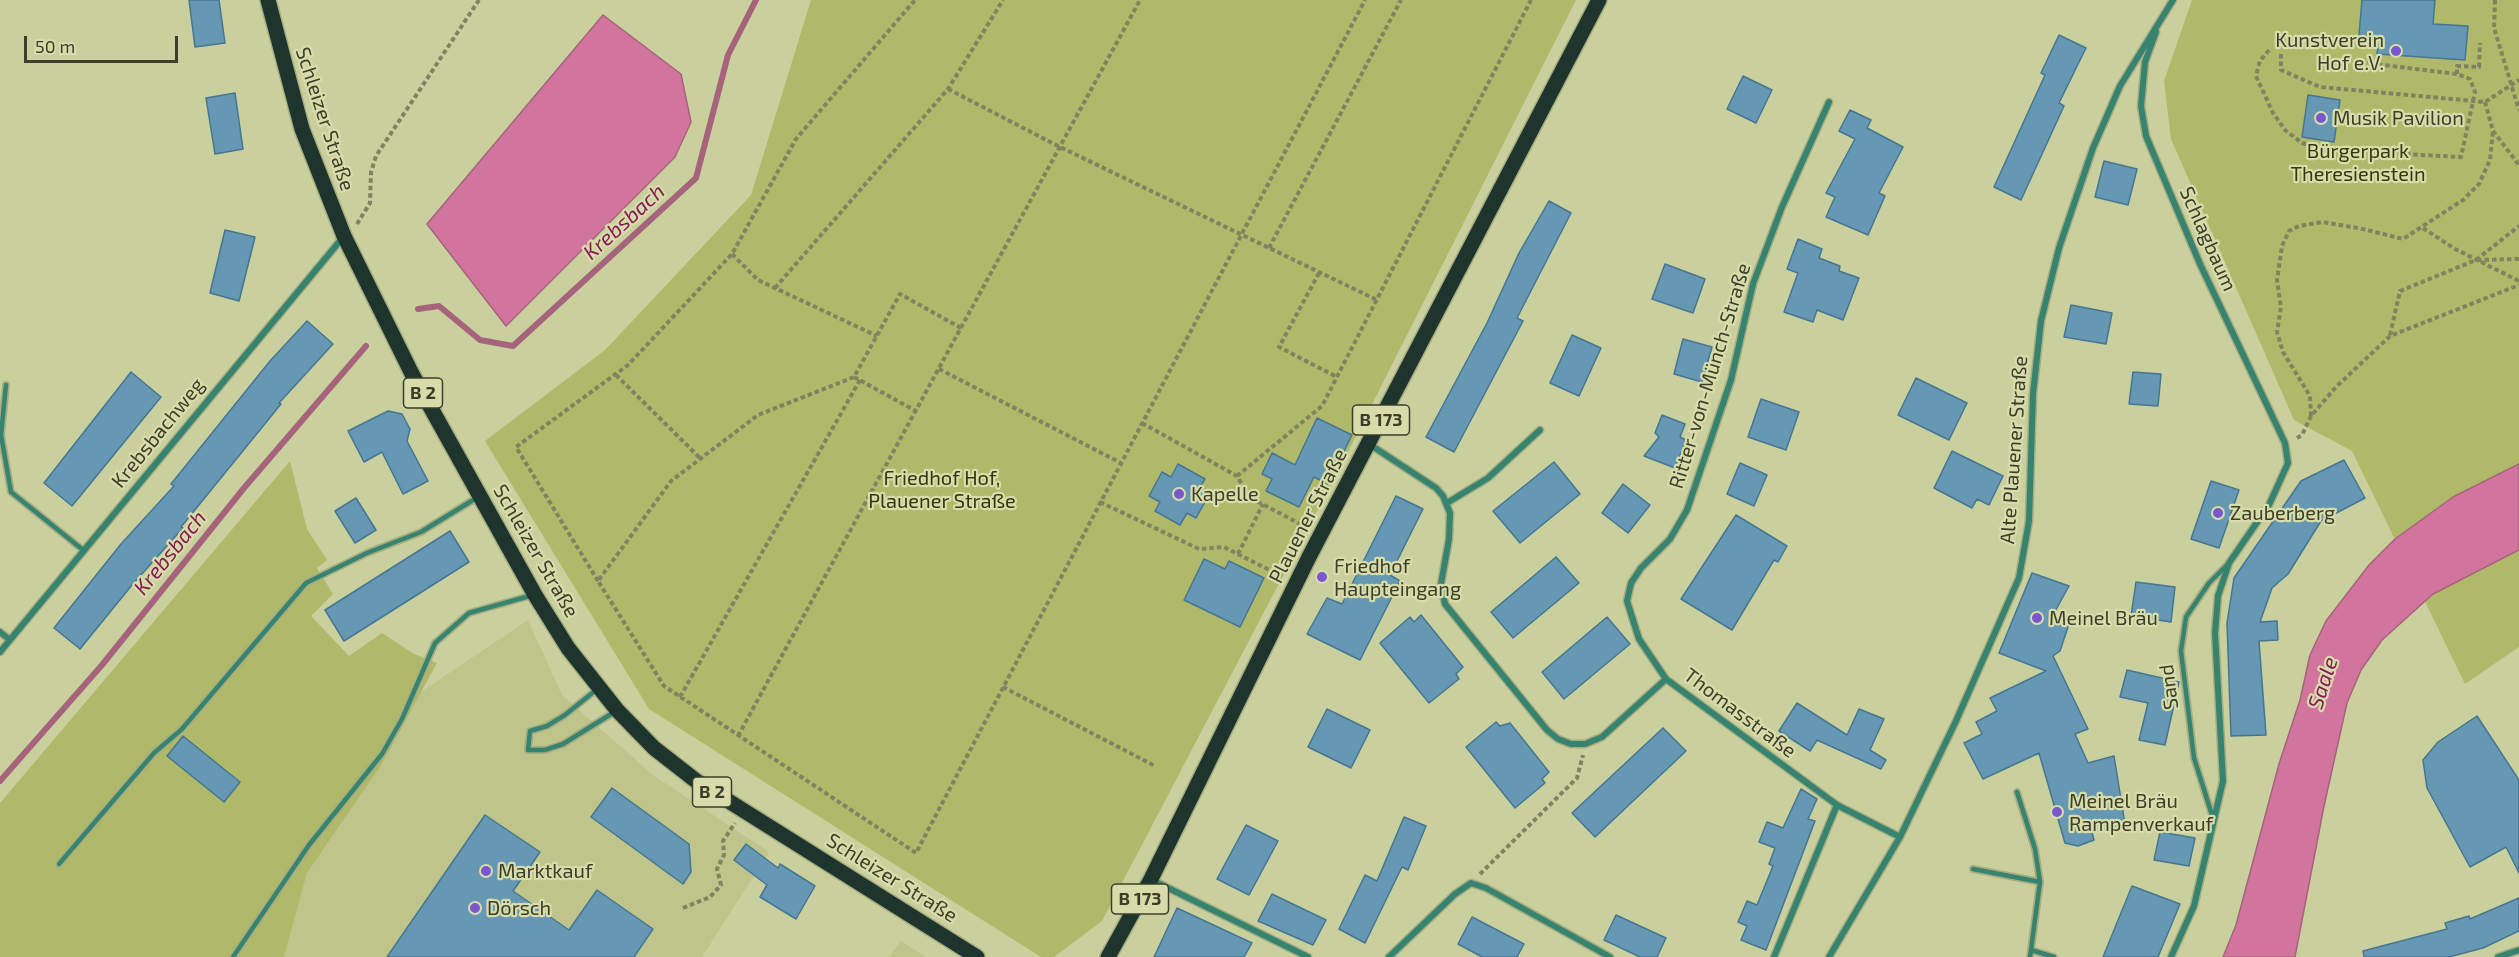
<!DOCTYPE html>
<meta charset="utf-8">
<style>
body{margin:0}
#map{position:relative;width:2519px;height:957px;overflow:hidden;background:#cad09d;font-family:"Exo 2",sans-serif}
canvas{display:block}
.scale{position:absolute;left:24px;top:36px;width:154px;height:27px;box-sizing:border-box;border:3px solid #3c3e29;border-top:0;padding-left:8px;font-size:18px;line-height:21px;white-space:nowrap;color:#3c3e29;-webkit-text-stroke:4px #d7ddaa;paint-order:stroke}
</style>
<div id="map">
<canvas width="2519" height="957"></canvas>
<div class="scale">50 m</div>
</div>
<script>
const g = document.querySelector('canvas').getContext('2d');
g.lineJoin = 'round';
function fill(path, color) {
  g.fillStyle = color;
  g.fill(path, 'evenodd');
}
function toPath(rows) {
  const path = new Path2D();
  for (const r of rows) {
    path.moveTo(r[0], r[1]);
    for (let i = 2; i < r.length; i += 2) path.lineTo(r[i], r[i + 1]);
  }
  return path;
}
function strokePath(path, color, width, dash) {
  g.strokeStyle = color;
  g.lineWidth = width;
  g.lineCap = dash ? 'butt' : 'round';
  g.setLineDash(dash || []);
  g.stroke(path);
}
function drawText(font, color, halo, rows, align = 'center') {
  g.font = font + ' "Exo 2",sans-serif';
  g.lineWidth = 4.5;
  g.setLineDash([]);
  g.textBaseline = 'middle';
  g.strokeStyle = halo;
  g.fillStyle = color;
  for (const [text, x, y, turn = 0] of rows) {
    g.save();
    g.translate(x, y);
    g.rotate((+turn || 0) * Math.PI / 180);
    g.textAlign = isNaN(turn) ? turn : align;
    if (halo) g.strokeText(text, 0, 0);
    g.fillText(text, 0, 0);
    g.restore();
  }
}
fill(toPath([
 [528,620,562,695,653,775,769,852,702,957,284,957,307,873,380,767,421,692],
 [901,941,926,957,889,957]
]), '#bec48a');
fill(toPath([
 [811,0,1576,0,1349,450,1102,921,1054,957,1041,957,649,709,485,441,605,350,751,195],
 [2192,0,2519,0,2519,647,2465,684,2352,451,2294,420,2171,139,2164,81],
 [290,461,307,529,327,560,317,568,333,594,311,616,349,656,382,633,414,654,437,663,380,767,307,873,284,957,0,957,0,803]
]), '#b0b869');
const water = toPath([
 [603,15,681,74,691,122,675,157,506,326,427,224,603,15],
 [2519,464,2519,550,2433,594,2382,640,2361,670,2347,703,2324,806,2295,957,2223,957,2236,925,2279,764,2300,700,2310,655,2326,621,2369,565,2395,539,2453,497,2519,464]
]);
fill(water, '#d2759e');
strokePath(water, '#a5647b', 1.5);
strokePath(toPath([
 [418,309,439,306,480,340,513,346,696,178,728,55,756,0],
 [0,781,102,665,244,488,366,346]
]), '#a5647b', 6);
const building = toPath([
 [189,0,219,0,225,43,195,47,189,0],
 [2362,0,2435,0,2433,24,2468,26,2465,60,2377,54,2378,45,2371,45,2371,36,2359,35,2362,0],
 [2059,35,2086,48,2059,103,2064,106,2021,200,1994,187,2045,75,2041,73,2059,35],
 [1743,76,1772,90,1756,123,1727,109,1743,76],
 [235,93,243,149,215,154,206,98,235,93],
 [2308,95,2340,100,2334,142,2302,137,2308,95],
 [1850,110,1871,120,1867,128,1903,147,1879,193,1885,196,1868,235,1826,217,1835,197,1826,193,1855,139,1839,131,1850,110],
 [2104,161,2137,169,2128,205,2095,197,2104,161],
 [1549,201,1571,213,1517,318,1523,321,1454,452,1426,437,1487,323,1519,253,1549,201],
 [225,230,255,237,239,301,210,293,225,230],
 [1798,239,1822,249,1819,258,1840,266,1839,271,1859,278,1843,320,1817,310,1813,322,1784,312,1798,273,1787,269,1798,239],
 [1665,264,1705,279,1693,313,1652,299,1665,264],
 [2071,305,2112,313,2106,344,2064,337,2071,305],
 [307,321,333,344,279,403,281,404,181,527,183,528,132,585,80,649,54,628,121,544,174,486,171,484,270,361,307,321],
 [1572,335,1601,348,1579,396,1550,383,1572,335],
 [1683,339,1712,347,1702,382,1674,374,1683,339],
 [131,372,161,397,72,506,44,483,131,372],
 [2133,372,2161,374,2158,406,2129,404,2133,372],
 [1916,378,1967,403,1949,440,1898,415,1916,378],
 [1761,399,1799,412,1786,450,1748,437,1761,399],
 [388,411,402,414,410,429,407,441,428,481,403,494,382,452,364,462,348,431,388,411],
 [1662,415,1685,424,1680,437,1686,440,1675,468,1644,456,1659,437,1655,433,1662,415],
 [1317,418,1352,435,1328,484,1314,477,1299,507,1266,491,1272,479,1262,474,1272,453,1295,465,1317,418],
 [1952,451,2003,476,1989,505,1977,499,1972,508,1934,488,1952,451],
 [2344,460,2365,498,2321,521,2288,574,2272,588,2260,622,2277,621,2278,640,2259,641,2266,735,2231,736,2227,623,2234,578,2301,481,2344,460],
 [1554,462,1580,494,1520,543,1493,511,1554,462],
 [1740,463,1767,475,1754,506,1727,494,1740,463],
 [1178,464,1205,479,1200,487,1210,493,1196,518,1187,513,1180,525,1155,511,1160,502,1149,496,1162,472,1171,477,1178,464],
 [2211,481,2239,490,2219,548,2191,539,2211,481],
 [1623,484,1650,505,1628,533,1602,513,1623,484],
 [1396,496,1423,509,1390,575,1400,581,1360,660,1307,634,1327,598,1342,604,1396,496],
 [356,498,376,530,355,543,335,511,356,498],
 [1736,515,1787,546,1778,562,1774,560,1732,630,1681,599,1736,515],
 [450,531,469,562,344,641,325,610,450,531],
 [1556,557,1579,583,1513,638,1491,612,1556,557],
 [1204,559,1225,569,1229,561,1264,578,1240,627,1184,600,1204,559],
 [2032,573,2069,586,2053,615,2070,621,2060,651,2053,656,2088,729,2075,734,2088,763,2114,756,2125,824,2092,832,2094,840,2078,846,2065,843,2039,753,1983,779,1964,743,1982,734,1976,722,1997,711,1990,698,2046,671,1999,653,2032,573],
 [2136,582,2175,587,2171,622,2131,616,2136,582],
 [1421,615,1463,667,1456,674,1459,679,1429,703,1380,643,1410,617,1414,622,1421,615],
 [1607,617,1630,644,1564,699,1542,672,1607,617],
 [2127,670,2179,682,2165,745,2139,740,2148,703,2120,697,2127,670],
 [1797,703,1847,735,1859,709,1884,719,1870,750,1886,760,1881,769,1817,740,1810,751,1779,731,1797,703],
 [1327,709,1370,730,1351,768,1308,747,1327,709],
 [2477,716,2519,780,2519,873,2506,847,2470,867,2427,788,2423,760,2438,742,2477,716],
 [1496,722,1500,726,1510,723,1549,772,1542,779,1545,783,1515,808,1466,747,1496,722],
 [1663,728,1686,751,1595,837,1572,813,1663,728],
 [183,736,240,782,224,802,167,756,183,736],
 [612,788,689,844,691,872,683,884,591,817,612,788],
 [1801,789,1817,799,1808,819,1815,821,1766,950,1741,940,1747,926,1738,922,1747,901,1757,905,1773,866,1769,864,1775,848,1759,842,1767,822,1783,828,1801,789],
 [485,815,540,852,513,891,569,930,597,890,653,929,634,957,387,957,485,815],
 [1404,817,1426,826,1408,870,1402,867,1365,943,1339,929,1365,875,1377,881,1404,817],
 [1246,825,1278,841,1249,895,1217,879,1246,825],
 [2160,832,2195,838,2189,866,2154,860,2160,832],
 [746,844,778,868,780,864,815,886,796,919,760,897,767,885,734,860,746,844],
 [2132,886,2180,904,2158,957,2103,957,2132,886],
 [1272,894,1326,920,1313,945,1258,921,1272,894],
 [2519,898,2519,931,2483,948,2449,957,2364,957,2363,951,2447,929,2445,923,2469,916,2470,919,2519,898],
 [1177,908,1252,943,1244,957,1154,957,1177,908],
 [1616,915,1666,938,1657,957,1640,957,1604,940,1616,915],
 [1472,917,1524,944,1517,957,1482,957,1458,944,1472,917]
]);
fill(building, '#6698b4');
strokePath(building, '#457691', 1.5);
const lane = toPath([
 [6,385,1,435,11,492,83,550],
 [596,690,565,715,547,726,530,731,528,750,545,750,563,744,616,711],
 [2017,792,2035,849,2040,882,2030,957],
 [2213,818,2194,758,2181,651,2186,617,2209,583,2229,563],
 [59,864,154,753,182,729,306,583,367,553,421,532,478,497],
 [1973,869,2040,882],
 [2031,950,2054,957],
 [233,957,309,845,382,754,402,719,435,643,469,613,533,595]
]);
const street = toPath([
 [2156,32,2145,62,2141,106,2146,136,2200,264,2285,443,2288,463,2269,505,2229,563,2218,596,2215,633,2223,781,2194,906,2171,957],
 [1829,102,1782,207,1753,284,1731,380,1687,510,1670,539,1641,568,1631,583,1627,601,1639,639,1666,679,1837,805,1900,837],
 [1369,444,1436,488,1443,496,1450,513,1449,539,1441,584,1445,604,1547,730,1558,739,1571,744,1585,744,1602,737,1666,679],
 [1447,503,1488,478,1540,430],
 [0,632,10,640],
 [0,652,344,236],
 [1152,880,1308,957],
 [1389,957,1455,894,1471,883,1486,888,1610,957],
 [1774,957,1837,805],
 [1829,957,1900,837,1956,721,2019,578,2029,521,2033,394,2041,321,2059,248,2093,148,2120,86,2173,0],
 [2498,957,2519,950]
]);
const primary = toPath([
 [268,0,302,129,344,236,412,374,535,595,568,648,617,710,654,748,695,780,977,957],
 [1108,957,1151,879,1309,557,1599,0]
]);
strokePath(lane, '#a8ad81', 8);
strokePath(street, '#a8ad81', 9);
strokePath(primary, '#a8ad81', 18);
strokePath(toPath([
 [2495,0,2494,28,2519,110],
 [2269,50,2260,61,2256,76,2273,113,2285,130,2302,143,2326,150,2461,157,2475,92,2470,79,2457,74,2367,63],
 [2281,54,2281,70,2320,87,2485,102,2519,80],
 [2457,74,2457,66,2479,67,2480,43],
 [948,89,1060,147,1377,300],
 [2485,102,2493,131,2519,165],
 [357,224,370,203,371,172,376,156,479,0],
 [2423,228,2455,249,2519,281],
 [1269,248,1401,0],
 [732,254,758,280,877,336],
 [2477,260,2519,259],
 [1319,273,1279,347,1337,377],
 [775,288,948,89,1003,0],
 [961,328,900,294,854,377,758,415,671,481,598,581,664,686,916,853,1365,0],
 [2390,335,2400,291,2476,260,2519,226],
 [939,369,1121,463],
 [616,375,701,459],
 [854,377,916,411],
 [2311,416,2310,396,2283,352,2277,332,2281,307,2277,280,2282,246,2289,231,2299,226,2323,222,2363,229,2403,239,2463,200,2479,184,2490,160,2493,131],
 [1142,423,1237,476,1249,497,1306,527],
 [2297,438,2302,435,2311,416,2336,387,2390,336,2519,285],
 [1237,476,1322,406,1531,0],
 [1100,502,1199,549,1224,547,1283,577],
 [1238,554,1263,504],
 [598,581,516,447,628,365,732,254,796,139,915,0],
 [1003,687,1155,766],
 [680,697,860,380],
 [738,736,1140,0],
 [1480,874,1577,778,1583,755],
 [683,908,710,897,721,885,717,869,724,855,723,841,735,823]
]), '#7f8360', 4, [4.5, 3]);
strokePath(lane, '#36846f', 4.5);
strokePath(street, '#36846f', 6);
strokePath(primary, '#1e352e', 15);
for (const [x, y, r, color] of [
 [2396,51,6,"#7a56d0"],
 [2321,118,6,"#7a56d0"],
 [1179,494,6,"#7a56d0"],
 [2218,513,6,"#7a56d0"],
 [1322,577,6,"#7a56d0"],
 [2037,618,6,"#7a56d0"],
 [2057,812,6,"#7a56d0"],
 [486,871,6,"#7a56d0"],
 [475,908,6,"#7a56d0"]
]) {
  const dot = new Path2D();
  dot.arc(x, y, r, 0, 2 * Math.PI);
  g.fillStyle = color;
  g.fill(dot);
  strokePath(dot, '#d7ddaa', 2);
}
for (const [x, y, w] of [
 [423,393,39],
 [1381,420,57],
 [712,792,39],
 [1140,899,57]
]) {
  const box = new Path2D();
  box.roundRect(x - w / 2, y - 15, w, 30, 4.5);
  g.fillStyle = '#d7ddaa';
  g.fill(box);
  strokePath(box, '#3c3e29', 1.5);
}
drawText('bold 18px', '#3c3e29', null, [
 ["B 2",423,393],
 ["B 173",1381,420],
 ["B 2",712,792],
 ["B 173",1140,899]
]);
drawText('20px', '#3c3e29', '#d7ddaa', [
 ["Kunstverein",2384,40,"right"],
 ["Hof e.V.",2384,63,"right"],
 ["Musik Pavilion",2333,118],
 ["Kapelle",1191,494],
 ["Zauberberg",2230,513],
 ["Friedhof",1334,566],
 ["Haupteingang",1334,589],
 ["Meinel Bräu",2049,618],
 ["Meinel Bräu",2069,801],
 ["Rampenverkauf",2069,824],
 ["Marktkauf",498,871],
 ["Dörsch",487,908]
], 'left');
drawText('20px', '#3c3e29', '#d7ddaa', [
 ["Schleizer Straße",325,119,72],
 ["Schlagbaum",2208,239,66],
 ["Ritter-von-Münch-Straße",1710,376,-73],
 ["Krebsbachweg",158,433,-51],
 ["Alte Plauener Straße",2014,450,-86],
 ["Plauener Straße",1308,516,-63],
 ["Schleizer Straße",536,551,60],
 ["Sand",2169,687,-97],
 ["Thomasstraße",1740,713,37],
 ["Schleizer Straße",892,878,32]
]);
drawText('20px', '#34370c', '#d7ddaa', [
 ["Bürgerpark",2358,151],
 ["Theresienstein",2358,174],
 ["Friedhof Hof,",942,478],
 ["Plauener Straße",942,501]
]);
drawText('italic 21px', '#881855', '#d7ddaa', [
 ["Krebsbach",624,222,-42],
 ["Krebsbach",170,553,-51],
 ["Saale",2323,683,-72]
]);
</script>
